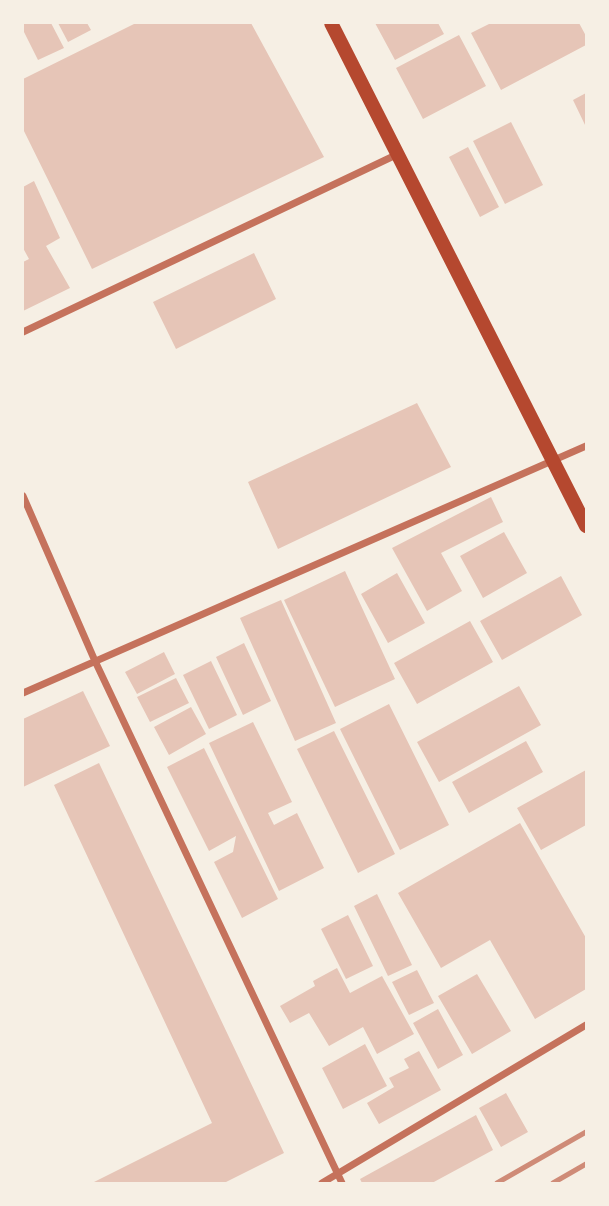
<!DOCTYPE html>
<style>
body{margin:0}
#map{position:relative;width:609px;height:1206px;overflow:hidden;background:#f6efe4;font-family:Commissioner,sans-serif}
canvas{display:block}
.frame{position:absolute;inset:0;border:24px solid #f6efe4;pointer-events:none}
</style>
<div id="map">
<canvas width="609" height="1206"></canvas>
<div class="frame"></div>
</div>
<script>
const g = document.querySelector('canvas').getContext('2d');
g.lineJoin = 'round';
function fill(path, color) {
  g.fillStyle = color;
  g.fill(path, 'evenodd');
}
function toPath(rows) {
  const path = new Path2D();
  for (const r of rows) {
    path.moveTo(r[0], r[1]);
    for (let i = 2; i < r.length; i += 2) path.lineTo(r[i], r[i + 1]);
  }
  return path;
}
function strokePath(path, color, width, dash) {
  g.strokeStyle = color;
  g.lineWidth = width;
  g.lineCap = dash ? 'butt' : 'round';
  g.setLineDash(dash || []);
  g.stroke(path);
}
fill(toPath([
 [23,23,51,23,64,48,38,60,23,30],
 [58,23,87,23,91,30,68,42],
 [136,23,251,23,324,157,92,269,23,129,23,79],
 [375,23,438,23,444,34,395,60],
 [491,23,579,23,586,36,586,45,501,90,471,33],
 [459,35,486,86,423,119,396,68],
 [586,93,586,127,573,100],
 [511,122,543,185,505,204,473,141],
 [468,147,499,207,480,217,449,157],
 [34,181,60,238,46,246,70,288,23,311,23,262,29,259,23,248,23,187],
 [254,253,276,299,176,349,153,302],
 [417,403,451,467,278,549,248,482],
 [491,497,503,522,441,553,462,591,427,611,392,548],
 [504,532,527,573,483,598,460,556],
 [345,571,395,679,335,707,284,600],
 [397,573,425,623,388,643,361,594],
 [561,576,582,615,502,660,480,621],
 [281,600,336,723,295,741,240,618],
 [470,621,493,662,417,704,394,663],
 [244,643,271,701,243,715,216,657],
 [164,652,175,674,137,694,125,672],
 [211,661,237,715,209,729,183,675],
 [176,678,189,703,150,722,137,697],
 [519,686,541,725,439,782,417,742],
 [83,691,110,746,23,787,23,719],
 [389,704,449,825,400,850,340,729],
 [191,707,206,734,169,755,154,727],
 [253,722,292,802,268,813,274,825,297,813,324,868,279,891,209,743],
 [334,731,395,854,358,873,297,749],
 [526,741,543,772,469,813,452,782],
 [204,748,278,899,242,918,214,862,233,852,236,836,209,851,167,767],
 [99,763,284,1153,224,1183,92,1183,212,1123,54,785],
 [586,770,586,825,541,850,517,808],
 [520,823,586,938,586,989,535,1019,490,940,441,968,398,893],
 [377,894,412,965,388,976,354,906],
 [348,915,373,966,346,979,321,929],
 [337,968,350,993,382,976,414,1034,377,1054,363,1027,329,1046,309,1013,290,1023,280,1006,315,986,313,981],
 [417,970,434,1003,409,1015,392,982],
 [477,974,511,1031,472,1054,438,996],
 [438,1009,463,1055,438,1069,413,1023],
 [365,1044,387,1086,343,1109,322,1068],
 [419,1051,441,1090,379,1124,367,1103,394,1087,389,1078,409,1068,404,1059],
 [506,1093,528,1132,501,1147,479,1108],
 [476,1115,493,1150,432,1183,362,1183,360,1179]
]), '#e6c5b7');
strokePath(toPath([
 [23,332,398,154],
 [23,496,95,661,342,1183],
 [23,693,586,446],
 [322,1183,586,1025]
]), '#c5725c', 7);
strokePath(toPath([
 [331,23,586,526]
]), '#b5482f', 14);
strokePath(toPath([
 [497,1183,586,1132],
 [553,1183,586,1164]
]), '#cf8b77', 5);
</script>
